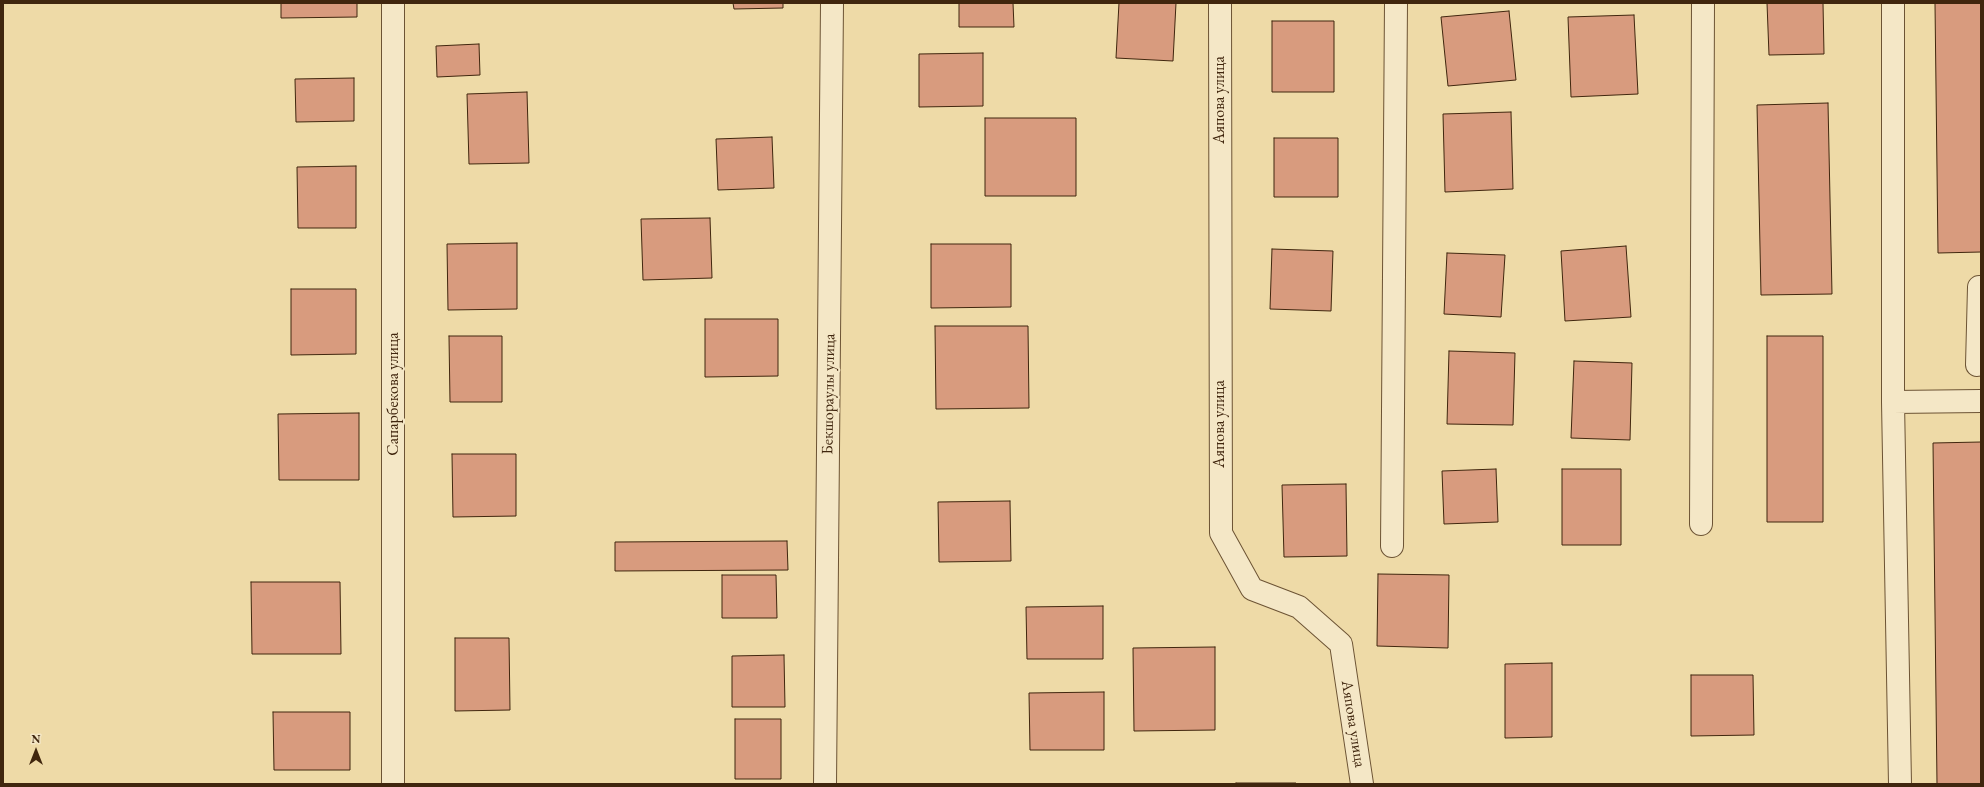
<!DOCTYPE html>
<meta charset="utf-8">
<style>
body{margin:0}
#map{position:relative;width:1984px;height:787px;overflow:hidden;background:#eedaa7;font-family:"EB Garamond",serif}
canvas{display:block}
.frame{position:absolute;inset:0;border:4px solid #40260e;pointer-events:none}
.north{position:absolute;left:16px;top:731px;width:40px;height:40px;-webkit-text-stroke:3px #f4e7c6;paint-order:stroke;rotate:0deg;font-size:11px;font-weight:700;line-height:16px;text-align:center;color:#40260e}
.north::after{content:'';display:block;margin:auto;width:14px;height:18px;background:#40260e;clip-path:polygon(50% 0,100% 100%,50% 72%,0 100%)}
</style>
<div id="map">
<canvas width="1984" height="787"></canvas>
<div class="frame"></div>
<div class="north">N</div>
</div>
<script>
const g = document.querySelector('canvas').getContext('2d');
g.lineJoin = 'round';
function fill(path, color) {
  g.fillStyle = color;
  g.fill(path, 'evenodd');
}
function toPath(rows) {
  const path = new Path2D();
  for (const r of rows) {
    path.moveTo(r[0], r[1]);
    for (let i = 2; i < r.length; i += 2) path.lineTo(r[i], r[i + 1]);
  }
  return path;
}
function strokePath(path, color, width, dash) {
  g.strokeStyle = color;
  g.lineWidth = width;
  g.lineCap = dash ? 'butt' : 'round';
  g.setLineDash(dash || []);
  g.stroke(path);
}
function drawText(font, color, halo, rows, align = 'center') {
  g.font = font + ' "EB Garamond",serif';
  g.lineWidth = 4;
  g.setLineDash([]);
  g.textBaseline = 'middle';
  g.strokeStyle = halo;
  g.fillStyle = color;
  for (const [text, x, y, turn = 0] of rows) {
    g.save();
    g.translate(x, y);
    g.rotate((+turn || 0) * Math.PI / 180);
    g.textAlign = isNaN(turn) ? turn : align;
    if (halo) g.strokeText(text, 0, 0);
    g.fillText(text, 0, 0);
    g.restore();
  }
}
const building = toPath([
 [281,3,357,3,357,17,281,18,281,3],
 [733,3,783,3,783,8,734,9,733,3],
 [959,3,1013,3,1014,27,959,27,959,3],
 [1119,3,1176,3,1173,61,1116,58,1119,3],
 [1767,3,1823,3,1824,54,1769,55,1767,3],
 [1935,3,1981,3,1981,252,1938,253,1935,3],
 [1509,11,1516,80,1448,86,1441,17,1509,11],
 [1634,15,1638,94,1571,97,1568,17,1634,15],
 [1272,21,1334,21,1334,92,1272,92,1272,21],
 [479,44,480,75,437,77,436,46,479,44],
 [983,53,983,106,919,107,919,54,983,53],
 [354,78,354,121,296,122,295,79,354,78],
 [527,92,529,163,469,164,467,94,527,92],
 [1828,103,1832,294,1761,295,1757,105,1828,103],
 [1511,112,1513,189,1445,192,1443,114,1511,112],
 [985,118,1076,118,1076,196,985,196,985,118],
 [772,137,774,188,718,190,716,139,772,137],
 [1274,138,1338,138,1338,197,1274,197,1274,138],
 [356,166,356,228,298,228,297,167,356,166],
 [710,218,712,278,643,280,641,219,710,218],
 [517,243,517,309,448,310,447,244,517,243],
 [931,244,1011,244,1011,307,931,308,931,244],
 [1626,246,1631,317,1565,321,1561,251,1626,246],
 [1272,249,1333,251,1331,311,1270,309,1272,249],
 [1447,253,1505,255,1501,317,1444,314,1447,253],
 [291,289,356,289,356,354,291,355,291,289],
 [705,319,778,319,778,376,705,377,705,319],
 [935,326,1028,326,1029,408,936,409,935,326],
 [449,336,502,336,502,402,450,402,449,336],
 [1767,336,1823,336,1823,522,1767,522,1767,336],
 [1449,351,1515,353,1513,425,1447,424,1449,351],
 [1574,361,1632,363,1630,440,1571,438,1574,361],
 [359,413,359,480,279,480,278,414,359,413],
 [1981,442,1981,784,1937,784,1933,443,1981,442],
 [452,454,516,454,516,516,453,517,452,454],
 [1496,469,1498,522,1444,524,1442,471,1496,469],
 [1562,469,1621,469,1621,545,1562,545,1562,469],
 [1346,484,1347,556,1284,557,1282,485,1346,484],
 [1010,501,1011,561,939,562,938,502,1010,501],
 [787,541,788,570,615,571,615,542,787,541],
 [1378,574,1449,575,1448,648,1377,646,1378,574],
 [722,575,776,575,777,618,722,618,722,575],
 [251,582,340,582,341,654,252,654,251,582],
 [1103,606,1103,659,1027,659,1026,607,1103,606],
 [455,638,509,638,510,710,455,711,455,638],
 [1215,647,1215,730,1134,731,1133,648,1215,647],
 [784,655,785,707,732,707,732,656,784,655],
 [1552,663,1552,737,1505,738,1505,664,1552,663],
 [1691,675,1753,675,1754,735,1691,736,1691,675],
 [1104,692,1104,750,1030,750,1029,693,1104,692],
 [273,712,350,712,350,770,274,770,273,712],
 [735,719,781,719,781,779,735,779,735,719],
 [1236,783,1296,783,1296,784,1236,784,1236,783]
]);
fill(building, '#d89b7e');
strokePath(building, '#40260e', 1);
const minor = toPath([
 [1220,3,1221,533,1252,589,1299,607,1341,644,1362,784],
 [1893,3,1893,402],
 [1977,365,1979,287,1981,287],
 [1701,524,1703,3],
 [1392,546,1396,3],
 [393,784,393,3],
 [825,784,832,3],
 [1900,784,1893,402,1981,401]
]);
strokePath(minor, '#6c5334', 24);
strokePath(minor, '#f4e7c6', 22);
drawText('16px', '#40260e', '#f4e7c6', [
 ["Аяпова улица",1220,100,-90],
 ["Сапарбекова улица",394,394,-90],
 ["Бекшораулы улица",829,394,-89],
 ["Аяпова улица",1220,424,-90],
 ["Аяпова улица",1353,724,81]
]);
</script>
